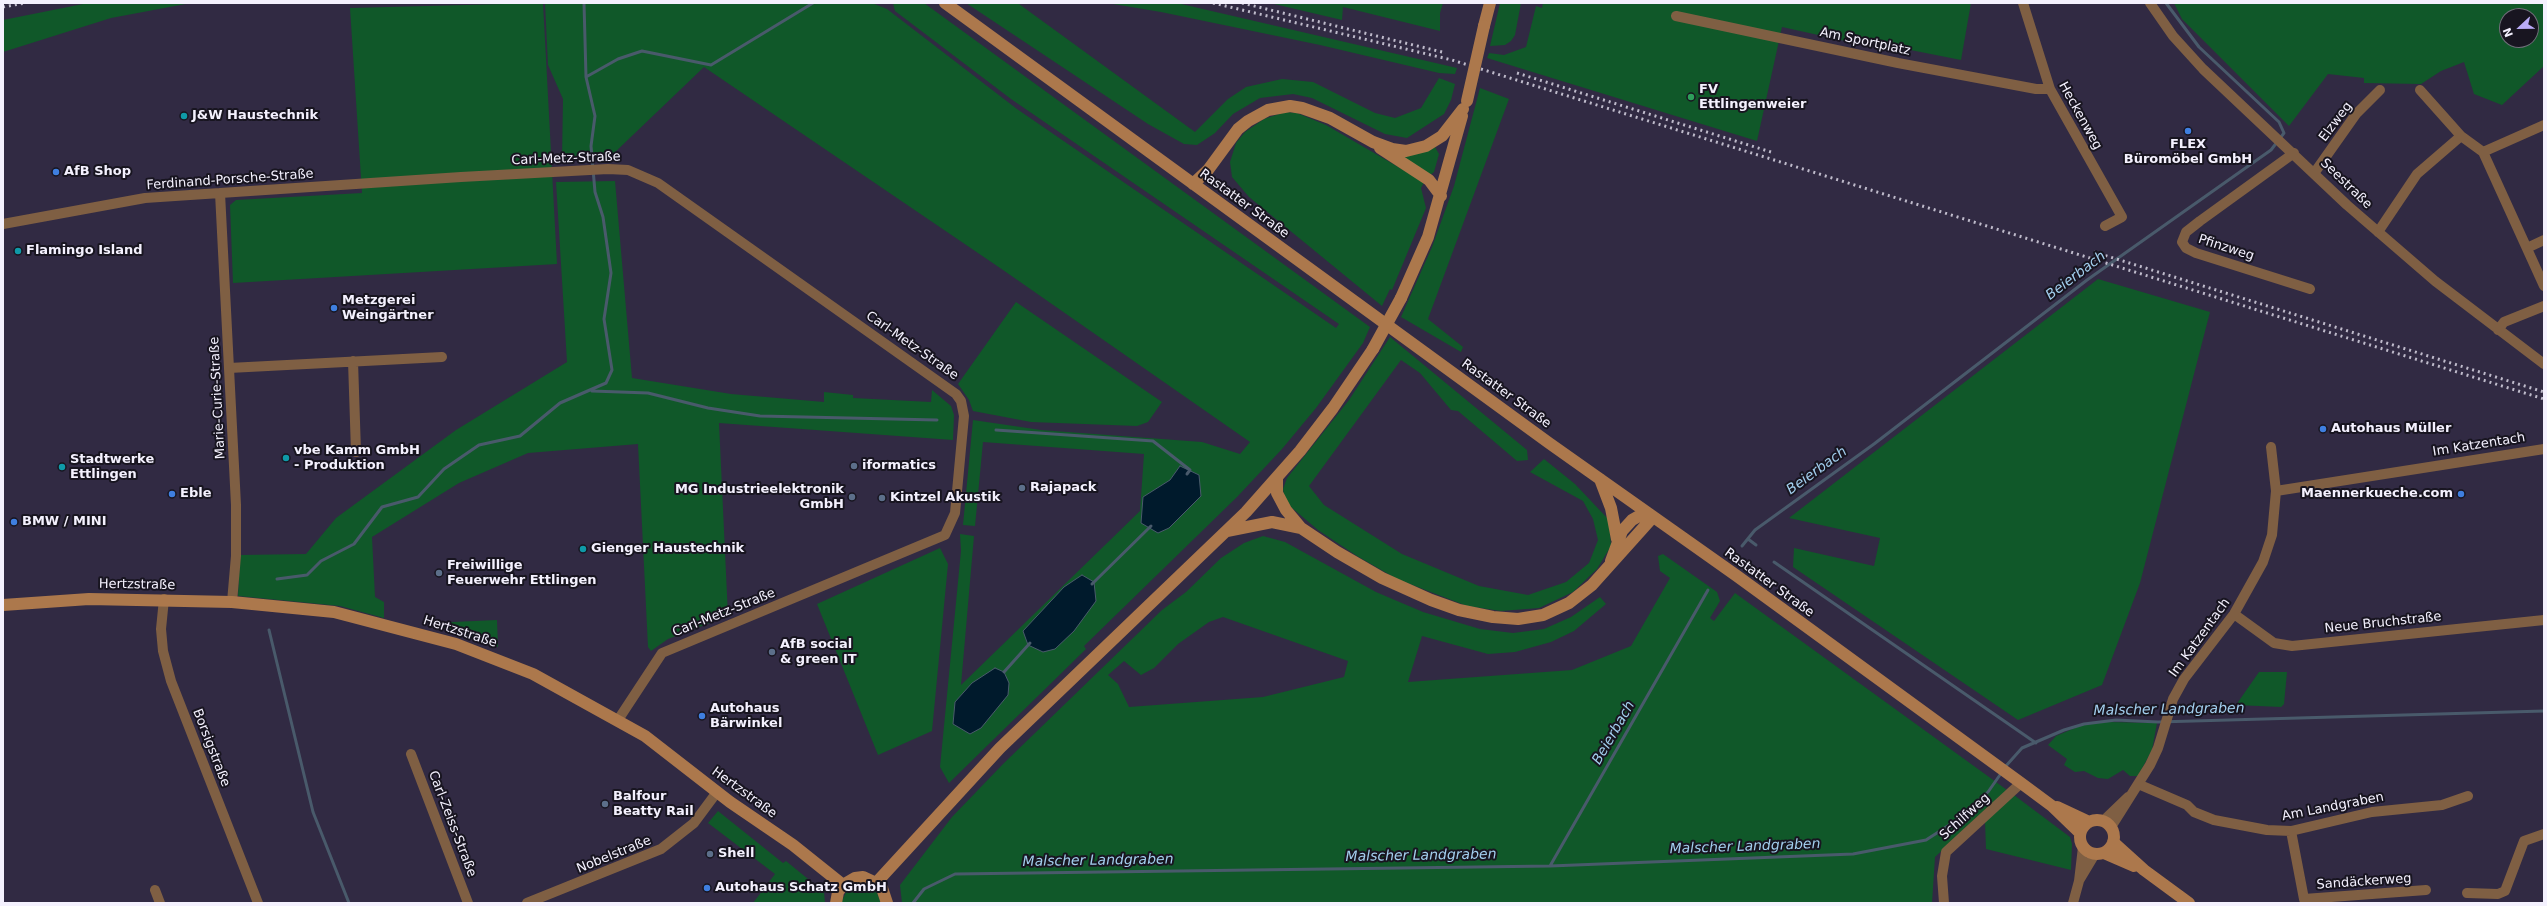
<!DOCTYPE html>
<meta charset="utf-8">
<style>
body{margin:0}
#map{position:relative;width:2547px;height:906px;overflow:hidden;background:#312a43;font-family:"DejaVu Sans",sans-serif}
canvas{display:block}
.frame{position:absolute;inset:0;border:4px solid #f4f1fe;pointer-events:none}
.north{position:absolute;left:2499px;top:8px;width:40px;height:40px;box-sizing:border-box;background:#181520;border:1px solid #706d79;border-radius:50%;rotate:248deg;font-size:11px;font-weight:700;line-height:16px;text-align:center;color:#f4f1fe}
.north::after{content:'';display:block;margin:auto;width:14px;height:18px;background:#b9abf7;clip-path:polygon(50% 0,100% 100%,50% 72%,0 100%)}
</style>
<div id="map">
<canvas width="2547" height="906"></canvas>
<div class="frame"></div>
<div class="north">N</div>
</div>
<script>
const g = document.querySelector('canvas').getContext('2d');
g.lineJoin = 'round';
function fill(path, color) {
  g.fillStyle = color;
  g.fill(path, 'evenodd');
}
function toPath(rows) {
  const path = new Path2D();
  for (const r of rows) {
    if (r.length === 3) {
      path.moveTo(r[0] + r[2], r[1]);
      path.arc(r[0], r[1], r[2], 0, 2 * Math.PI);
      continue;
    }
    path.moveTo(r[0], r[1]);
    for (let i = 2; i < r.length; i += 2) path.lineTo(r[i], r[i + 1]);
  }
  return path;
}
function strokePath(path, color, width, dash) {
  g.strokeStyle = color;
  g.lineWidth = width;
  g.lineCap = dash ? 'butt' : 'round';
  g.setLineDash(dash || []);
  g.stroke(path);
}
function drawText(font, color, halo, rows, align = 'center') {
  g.font = font + ' "DejaVu Sans",sans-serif';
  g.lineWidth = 4;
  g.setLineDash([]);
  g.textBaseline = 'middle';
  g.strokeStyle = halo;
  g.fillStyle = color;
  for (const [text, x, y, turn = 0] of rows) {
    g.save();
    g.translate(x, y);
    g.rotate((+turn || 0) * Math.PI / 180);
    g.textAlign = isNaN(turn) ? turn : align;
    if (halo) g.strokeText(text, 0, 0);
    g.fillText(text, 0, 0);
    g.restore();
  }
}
fill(toPath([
 [88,3,191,3,111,18,3,52,3,20],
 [543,3,557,264,233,283,230,205,236,200,362,193,350,8],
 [545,3,872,3,887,9,1017,109,1336,328,1339,324,1011,99,895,11,893,3,924,3,1370,327,1363,343,1316,408,1282,449,1237,497,1084,646,1086,649,949,783,940,767,961,551,960,534,974,536,961,685,1140,511,1144,454,983,442,975,526,963,525,973,420,1041,430,1202,442,1240,454,1250,442,1003,270,704,67,611,156,562,159,563,99,548,65],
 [966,3,1019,4,1195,132,1228,99,1246,87,1282,79,1313,82,1375,113,1395,118,1421,108,1439,78,1455,84,1451,100,1444,114,1407,138,1385,134,1312,98,1293,94,1260,98,1233,114,1215,133,1197,145,1184,144,1148,124],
 [1107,3,1177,3,1457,68,1455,74,1439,73,1320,45,1161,12],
 [1270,3,1443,3,1440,13,1440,31,1343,7,1342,20],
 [1500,3,1521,3,1515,35,1511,41,1505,45,1490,46],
 [1543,3,1971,3,1961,60,1860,40,1859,44,1782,27,1757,141,1487,58,1489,53,1504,55,1526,47,1536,6,1542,8],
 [2174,3,2544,3,2544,66,2502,105,2474,94,2464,62,2441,71,2421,84,2364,83,2364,78,2328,74,2289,126,2182,19],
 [2507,16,2531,16,2531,40,2507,40],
 [1480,88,1509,99,1428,319,1463,347,1461,352,1401,317,1432,247,1454,186],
 [1285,112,1297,113,1326,125,1424,182,1421,188,1426,208,1392,290,1390,289,1382,306,1249,197,1232,177,1230,162,1236,143,1245,132,1264,119],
 [1435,147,1439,154,1434,172,1429,176,1397,155],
 [615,181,632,378,731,394,824,402,824,392,853,395,853,398,931,402,932,390,951,406,954,415,953,440,719,423,728,616,668,639,651,651,648,647,638,444,528,453,459,483,372,537,375,597,384,602,384,618,340,606,238,596,240,555,306,554,336,518,456,430,567,362,556,182],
 [2098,279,2210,312,2140,583,2102,685,2018,720,1793,567,1794,548,1874,566,1880,538,1789,518],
 [1016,302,1162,402,1148,422,1137,426,1031,422,973,411,969,400,958,384],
 [1390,337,1527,450,1528,460,1517,461,1458,411,1451,410,1420,373,1401,360,1309,486,1324,505,1402,554,1479,586,1528,595,1566,582,1589,563,1598,540,1593,519,1583,501,1530,472,1544,459,1575,484,1609,520,1611,546,1597,569,1573,592,1539,608,1501,611,1467,606,1397,579,1357,556,1318,530,1285,502,1283,489,1287,478,1349,400],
 [1263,536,1285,542,1376,592,1423,612,1480,629,1513,633,1544,629,1571,617,1600,597,1606,604,1574,631,1551,642,1515,652,1488,654,1422,636,1408,682,1572,670,1631,646,1670,578,1660,571,1658,556,1663,554,1717,592,1720,601,1710,618,1714,621,1735,593,2007,790,1935,857,1932,903,902,903,900,885,952,817,1003,764,1162,610,1186,592,1221,558,1244,543],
 [1223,617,1348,661,1344,677,1263,697,1129,707,1118,684,1108,675,1124,661,1141,675,1154,668,1178,644,1209,622],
 [940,548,948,564,932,731,878,755,817,604],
 [497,620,498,647,431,623],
 [2259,672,2287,672,2284,704,2281,707,2236,705],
 [2106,722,2157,723,2152,750,2138,776,2130,776,2123,770,2108,779,2098,778,2084,771,2075,772,2064,765,2067,759,2048,745,2056,736,2082,725],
 [2014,795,2070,837,2072,844,2071,870,1986,849,1985,821],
 [718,811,783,863,786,861,824,892,825,903,753,903,775,874,708,823],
 [859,883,865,884,876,890,881,903,841,903,848,888]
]), '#105829');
const water = toPath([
 [1180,466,1199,475,1201,496,1169,528,1158,533,1141,523,1143,497,1170,480,1180,466],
 [1082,575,1094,582,1096,601,1074,631,1055,649,1043,652,1028,645,1023,631,1064,587,1082,575],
 [995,668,1004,672,1009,683,1008,695,981,728,970,734,953,724,955,702,972,683,995,668]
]);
fill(water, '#001a2c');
strokePath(water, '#495a6b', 1);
strokePath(toPath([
 [586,77,618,59,642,51,711,65,813,3],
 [592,391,648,393,708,408,760,416,937,420],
 [996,430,1153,441,1190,470,1187,474],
 [1748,539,1756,545],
 [1742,546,1755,530,1874,444,2087,280,2271,150,2284,133,2279,122,2199,47,2166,3],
 [1774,562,2036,743],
 [277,579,307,575,321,561,354,544,382,507,418,497,444,469,479,445,520,436,560,403,606,383,612,370,604,319,611,273,603,217,595,192,591,146,595,116,586,77,584,3],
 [1092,584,1151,526],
 [269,630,313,812,349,903],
 [1004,672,1030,643],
 [2005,767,2022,748,2064,730,2084,724,2116,720,2158,722,2544,711],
 [1550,866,1708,590],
 [913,903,924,889,955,874,1550,866,1853,854,1926,840,1957,820,1988,792,2002,772]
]), '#495a6b', 3);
strokePath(toPath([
 [2023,3,2050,89,2122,217,2105,226],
 [2150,3,2173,36,2203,69,2347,205,2435,281,2544,364],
 [1676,16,1898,63,2036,89,2050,89],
 [2420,90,2461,136,2483,152,2544,286],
 [2483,152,2544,125],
 [2294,153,2200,221,2186,232,2182,242,2186,248,2196,253,2310,289],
 [2315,172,2356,114,2380,90],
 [220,193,236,505,236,556,232,602],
 [3,224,145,198,461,177,608,169,628,170,658,183,956,394,961,401,964,416,955,513,945,535,662,653,618,720],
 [2378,232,2417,174,2461,136],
 [2527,248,2544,240],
 [2498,330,2504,322,2544,306],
 [353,361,356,452],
 [229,368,442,357],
 [2276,491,2544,449],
 [164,599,161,629,163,651,171,681,258,903],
 [2234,614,2274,643,2292,646,2544,620],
 [411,754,468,903],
 [2138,784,2187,805,2194,812,2214,820,2267,830,2291,831,2372,812,2442,805,2468,796],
 [2103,821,2128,797],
 [2111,827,2150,765,2158,748,2173,699,2184,679,2234,614,2263,562,2272,535,2276,491,2271,447],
 [2291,831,2304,899,2426,890],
 [2080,879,2095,854],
 [155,890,160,903],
 [2467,893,2498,894,2505,891,2524,841,2544,834],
 [527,903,661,849,694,823,717,792],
 [1944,903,1942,876,1946,852,2021,783],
 [2073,903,2079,881,2083,847]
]), '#7f5f43', 10);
strokePath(toPath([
 [945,3,1549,443,1737,576,2021,783,2052,806,2080,833],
 [1484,26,1490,3],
 [1380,148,1429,180,1441,196],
 [1193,184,1208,170,1238,129,1248,121,1268,110,1290,106,1302,108,1330,118,1373,142,1392,149,1406,151,1426,146,1442,136,1463,109],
 [1401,298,1428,237,1462,116],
 [1277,478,1277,493,1286,510,1301,528,1337,552,1382,578,1431,600,1459,610,1493,617,1518,619,1543,615,1569,603,1592,585,1653,517],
 [1600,479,1611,508,1617,539],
 [1227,531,1272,522,1301,528],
 [1611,561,1622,531,1632,520,1646,512],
 [3,605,89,599,232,602,334,612,456,644,533,674,645,736,730,802,793,845,843,885],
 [2057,807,2089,822],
 [2097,837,17],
 [2113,842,2144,870,2189,903],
 [2104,853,2134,866],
 [876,883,1000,748,1246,512,1300,451,1333,408,1373,349],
 [836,903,838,892,843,885,855,878,863,877,876,883,882,888,887,903]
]), '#ac784c', 12);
strokePath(toPath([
 [1213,3,1452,60,2544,399],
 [1242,3,1446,53],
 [3,7,25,3],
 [1517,73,1771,152],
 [2094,252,2544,392]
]), '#bfbbcb', 3, [2, 4]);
strokePath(toPath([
 [1467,101,1484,26],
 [1373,349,1401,298]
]), '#ac784c', 12);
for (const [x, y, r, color] of [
 [1691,97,4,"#2e9e5b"],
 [184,116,4,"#0f9aa8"],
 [2188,131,4,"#3f7fe0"],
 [56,172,4,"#3f7fe0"],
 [18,251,4,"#0f9aa8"],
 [334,308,4,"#3f7fe0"],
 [2323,429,4,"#3f7fe0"],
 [286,458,4,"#0f9aa8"],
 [854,466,4,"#5c6f8a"],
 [62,467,4,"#0f9aa8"],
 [1022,488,4,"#5c6f8a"],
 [172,494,4,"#3f7fe0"],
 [2461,494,4,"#3f7fe0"],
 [852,497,4,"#5c6f8a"],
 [882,498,4,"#5c6f8a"],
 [14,522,4,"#3f7fe0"],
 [583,549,4,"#0f9aa8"],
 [439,573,4,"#5c6f8a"],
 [772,652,4,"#5c6f8a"],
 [702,716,4,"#3f7fe0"],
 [605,804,4,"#5c6f8a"],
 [710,854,4,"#5c6f8a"],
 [707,888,4,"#3f7fe0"]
]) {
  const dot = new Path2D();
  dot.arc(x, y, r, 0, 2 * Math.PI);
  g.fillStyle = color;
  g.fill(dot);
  strokePath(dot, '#181520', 1.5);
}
drawText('13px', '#f4f1fe', '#181520', [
 ["Am Sportplatz",1865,42,12],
 ["Heckenweg",2080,116,61],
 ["Elzweg",2336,122,-53],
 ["Carl-Metz-Straße",566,159,-2],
 ["Ferdinand-Porsche-Straße",230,180,-4],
 ["Seestraße",2346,184,44],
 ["Rastatter Straße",1244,204,36],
 ["Pfinzweg",2226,248,18],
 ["Carl-Metz-Straße",912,346,35],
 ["Rastatter Straße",1506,394,36],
 ["Marie-Curie-Straße",218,398,-93],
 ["Im Katzentach",2479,445,-9],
 ["Rastatter Straße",1769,583,36],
 ["Hertzstraße",137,585,1],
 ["Carl-Metz-Straße",724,613,-22],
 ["Neue Bruchstraße",2383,623,-6],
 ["Hertzstraße",460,632,18],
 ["Im Katzentach",2200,638,-54],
 ["Borsigstraße",211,748,69],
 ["Hertzstraße",744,793,36],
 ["Am Landgraben",2333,807,-11],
 ["Schilfweg",1965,817,-42],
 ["Carl-Zeiss-Straße",452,824,69],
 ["Nobelstraße",614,855,-22],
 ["Sandäckerweg",2364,882,-4]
]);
drawText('bold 13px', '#f4f1fe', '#181520', [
 ["FV",1699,90],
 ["Ettlingenweier",1699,105],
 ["J&W Haustechnik",192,116],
 ["FLEX",2188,145,"center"],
 ["Büromöbel GmbH",2188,160,"center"],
 ["AfB Shop",64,172],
 ["Flamingo Island",26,251],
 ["Metzgerei",342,301],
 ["Weingärtner",342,316],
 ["Autohaus Müller",2331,429],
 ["vbe Kamm GmbH",294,451],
 ["- Produktion",294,466],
 ["Stadtwerke",70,460],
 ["Ettlingen",70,475],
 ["iformatics",862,466],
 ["Rajapack",1030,488],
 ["MG Industrieelektronik",844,490,"right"],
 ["GmbH",844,505,"right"],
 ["Eble",180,494],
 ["Maennerkueche.com",2453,494,"right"],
 ["Kintzel Akustik",890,498],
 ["BMW / MINI",22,522],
 ["Gienger Haustechnik",591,549],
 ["Freiwillige",447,566],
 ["Feuerwehr Ettlingen",447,581],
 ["AfB social",780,645],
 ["& green IT",780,660],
 ["Autohaus",710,709],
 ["Bärwinkel",710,724],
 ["Balfour",613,797],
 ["Beatty Rail",613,812],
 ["Shell",718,854],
 ["Autohaus Schatz GmbH",715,888]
], 'left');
drawText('italic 14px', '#a2ceed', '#181520', [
 ["Beierbach",2076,276,-37],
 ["Beierbach",1817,471,-36],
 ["Malscher Landgraben",2169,710,-1],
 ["Beierbach",1614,733,-60],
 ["Malscher Landgraben",1745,847,-2],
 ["Malscher Landgraben",1421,856,-1],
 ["Malscher Landgraben",1098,861,-1]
]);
</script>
